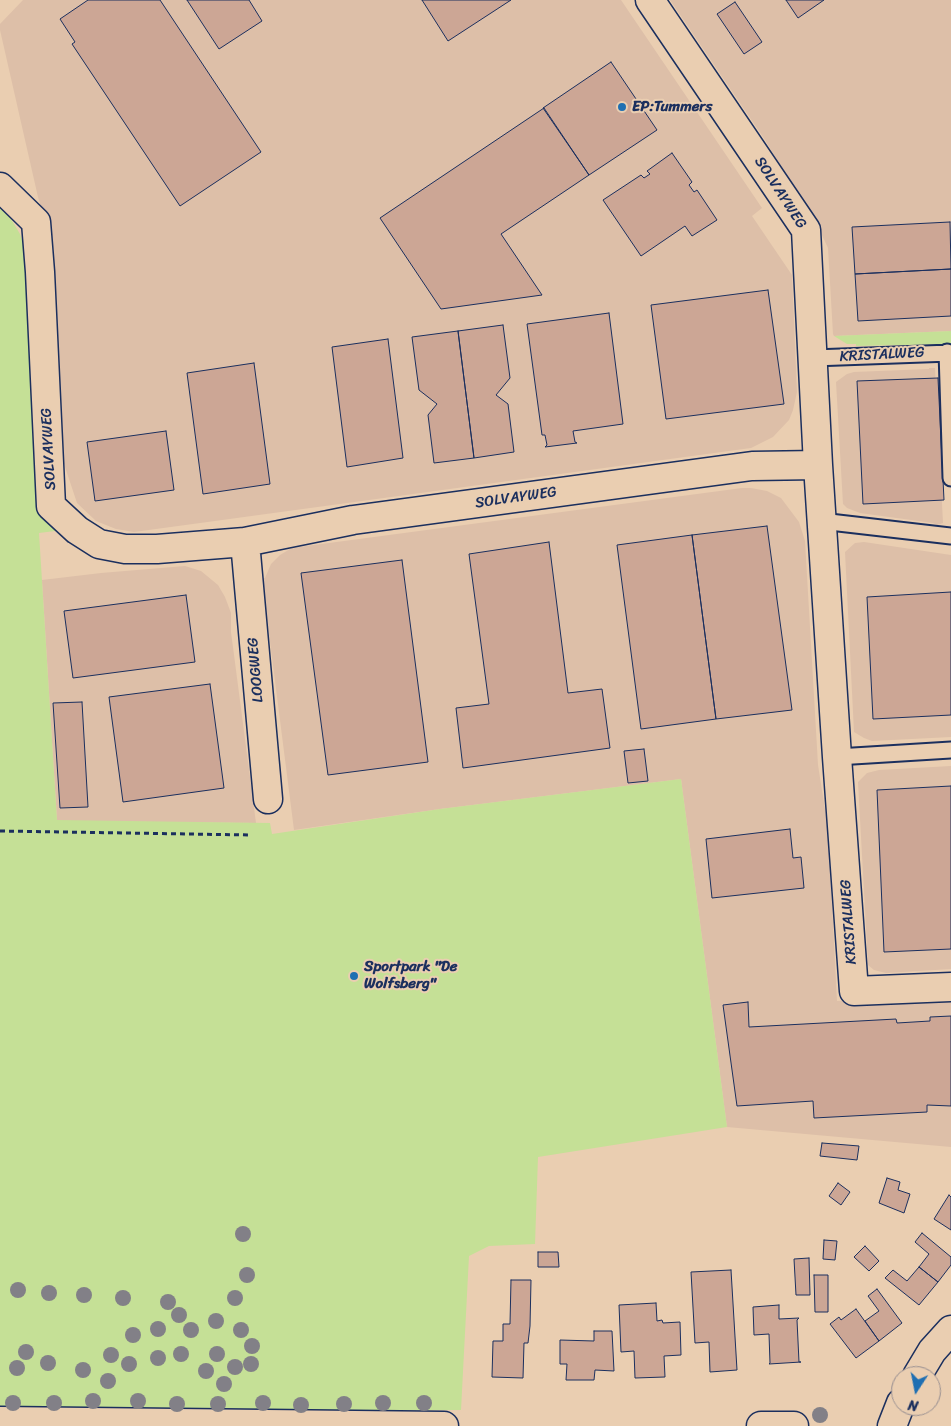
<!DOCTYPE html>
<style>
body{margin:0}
#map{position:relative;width:951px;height:1426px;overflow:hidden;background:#eaceb1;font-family:Sriracha,sans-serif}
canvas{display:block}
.north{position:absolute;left:891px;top:1366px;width:50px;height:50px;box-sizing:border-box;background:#eaceb1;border:1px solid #978e90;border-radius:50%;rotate:191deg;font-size:14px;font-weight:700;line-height:20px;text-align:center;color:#1b2f5e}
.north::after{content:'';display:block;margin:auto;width:18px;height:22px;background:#1f6fb2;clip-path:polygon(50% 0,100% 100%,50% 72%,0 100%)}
</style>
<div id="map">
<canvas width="951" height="1426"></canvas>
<div class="north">N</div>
</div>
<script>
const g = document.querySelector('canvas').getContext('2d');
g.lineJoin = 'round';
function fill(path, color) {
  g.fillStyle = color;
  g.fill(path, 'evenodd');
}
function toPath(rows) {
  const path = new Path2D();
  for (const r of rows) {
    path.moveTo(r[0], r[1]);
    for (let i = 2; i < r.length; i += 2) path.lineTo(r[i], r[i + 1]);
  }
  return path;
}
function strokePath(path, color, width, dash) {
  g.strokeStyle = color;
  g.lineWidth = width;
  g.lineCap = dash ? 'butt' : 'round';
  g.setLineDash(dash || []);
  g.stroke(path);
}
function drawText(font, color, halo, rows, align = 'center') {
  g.font = font + ' Sriracha,sans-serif';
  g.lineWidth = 4;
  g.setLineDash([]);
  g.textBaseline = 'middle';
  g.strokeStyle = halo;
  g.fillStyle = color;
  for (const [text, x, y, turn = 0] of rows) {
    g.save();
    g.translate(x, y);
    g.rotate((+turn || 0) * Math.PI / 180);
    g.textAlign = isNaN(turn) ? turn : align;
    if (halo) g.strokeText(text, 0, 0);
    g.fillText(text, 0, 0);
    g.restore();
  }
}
fill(toPath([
 [23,0,621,0,762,208,752,216,792,275,797,392,793,410,789,420,773,437,751,448,134,532,116,529,96,521,77,503,64,464,52,244,38,197,0,30,0,24],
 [670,0,951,0,951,331,834,336,833,334,828,248,821,233,765,140],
 [929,368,935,368,943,523,937,525,933,523,860,513,847,508,843,504,836,382,847,374,854,372,929,369],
 [742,488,751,488,767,491,781,498,799,522,805,541,818,765,828,828,837,1001,951,995,951,1147,727,1127,681,779,440,809,294,830,262,579,265,578,271,564,280,555,290,549,299,547],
 [864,542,951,555,951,737,872,741,864,738,854,732,845,552,855,543],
 [185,566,201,571,218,585,225,597,231,613,231,632,256,823,57,821,42,580,101,573],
 [951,766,951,969,886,973,874,970,868,965,858,782,867,773,879,770]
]), '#ddbfa8');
fill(toPath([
 [0,208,11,219,20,234,23,243,63,530,39,533,57,820,270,823,272,834,440,809,681,779,727,1127,538,1157,535,1244,489,1246,469,1256,461,1410,257,1411,0,1407],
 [951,331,951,344,856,346,856,344,847,344,834,336]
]), '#c5e096');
const building = toPath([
 [88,0,160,0,261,152,180,206,72,44,75,42,60,19,88,0],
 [187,0,249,0,262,21,219,49,187,0],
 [422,0,511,0,448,41,422,0],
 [786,0,824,0,798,18,786,0],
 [735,2,762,42,744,54,717,14,735,2],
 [611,62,657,130,589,175,543,108,611,62],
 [544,108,589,175,501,234,542,295,441,309,380,218,544,108],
 [672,153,692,182,689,185,694,192,697,190,717,220,692,236,685,226,641,256,603,200,641,175,644,178,650,174,647,171,672,153],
 [950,222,951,269,855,274,852,227,950,222],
 [951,269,951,316,858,321,855,274,951,269],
 [768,290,784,404,666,419,651,305,768,290],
 [609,313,623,424,573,431,575,442,577,443,545,447,547,445,545,435,542,435,527,324,609,313],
 [503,325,510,378,496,395,508,404,514,452,474,458,458,331,503,325],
 [458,331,474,458,434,463,428,415,437,404,419,390,412,337,458,331],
 [388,339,403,458,347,467,332,347,388,339],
 [254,363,270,484,203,494,187,373,254,363],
 [938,378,944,500,863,504,857,381,938,378],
 [166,431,174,490,95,501,87,442,166,431],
 [767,526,792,710,716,719,692,535,767,526],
 [692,535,716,719,641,729,617,545,692,535],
 [549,542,568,693,602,689,610,748,463,768,456,708,489,704,469,554,549,542],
 [402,560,428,762,328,775,301,573,402,560],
 [951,592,951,715,873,719,867,597,951,592],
 [186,595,195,662,73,678,64,611,186,595],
 [210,684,224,788,123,802,109,697,210,684],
 [82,702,88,807,60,808,53,703,82,702],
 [644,749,648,781,628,783,624,751,644,749],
 [951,786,951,949,884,952,877,790,951,786],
 [790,829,793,858,801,857,804,888,712,898,706,839,790,829],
 [748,1002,749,1027,896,1019,897,1023,930,1021,930,1017,951,1016,951,1106,927,1105,927,1112,814,1118,813,1101,737,1106,723,1005,748,1002],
 [822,1143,859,1146,857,1160,820,1156,822,1143],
 [887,1178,900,1182,898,1190,910,1194,904,1213,879,1203,887,1178],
 [838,1183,850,1192,841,1205,829,1196,838,1183],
 [949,1195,951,1197,951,1230,934,1219,949,1195],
 [922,1233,951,1257,951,1265,938,1282,919,1267,929,1254,915,1242,922,1233],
 [824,1240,837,1241,835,1260,823,1259,824,1240],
 [865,1246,879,1261,869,1271,854,1257,865,1246],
 [538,1252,558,1252,559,1267,538,1267,538,1252],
 [809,1258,810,1295,796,1295,794,1259,809,1258],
 [919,1267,938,1282,919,1305,885,1278,893,1270,907,1281,919,1267],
 [731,1270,737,1370,710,1372,709,1342,695,1343,691,1272,731,1270],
 [814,1275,828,1275,828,1312,815,1312,814,1275],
 [511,1280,531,1280,530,1326,528,1343,524,1343,523,1378,492,1377,493,1341,503,1341,503,1324,510,1324,511,1280],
 [877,1289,902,1323,879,1341,865,1321,879,1311,868,1296,877,1289],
 [656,1303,657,1321,662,1320,663,1323,680,1322,681,1355,664,1356,665,1377,635,1378,634,1351,621,1352,619,1305,656,1303],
 [779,1305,779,1319,799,1318,797,1320,799,1362,801,1362,769,1364,770,1363,769,1334,754,1335,753,1307,779,1305],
 [856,1309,879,1341,856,1358,830,1324,839,1317,841,1320,856,1309],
 [594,1331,612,1331,614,1371,595,1370,594,1380,566,1380,567,1364,560,1364,560,1340,594,1341,594,1331]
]);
fill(building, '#cca695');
strokePath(building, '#1b2f5e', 1);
const lane = toPath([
 [947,352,951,478],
 [813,358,951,353],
 [821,521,951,536],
 [837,757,951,750]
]);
const street = toPath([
 [0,187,36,222,40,272,51,506,77,530,99,544,125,549,157,549,245,542,353,520,752,466,818,465,806,230,650,0],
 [818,465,837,757,854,991,951,987],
 [245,542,268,799],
 [0,1421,444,1426],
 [761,1426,794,1426]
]);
const secondary = toPath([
 [917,1376,932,1351,951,1330],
 [892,1426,901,1403]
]);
strokePath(lane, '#1b2f5e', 19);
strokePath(street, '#1b2f5e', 31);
strokePath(secondary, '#1b2f5e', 31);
strokePath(toPath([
 [0,831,251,835]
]), '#1b2f5e', 3, [5, 4]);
strokePath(lane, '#eaceb1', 15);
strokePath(street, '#eaceb1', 28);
strokePath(secondary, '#eaceb1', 28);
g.fillStyle = '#828087';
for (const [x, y] of [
 [243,1234],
 [247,1275],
 [18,1290],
 [49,1293],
 [84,1295],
 [123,1298],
 [235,1298],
 [168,1302],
 [179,1315],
 [216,1321],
 [158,1329],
 [191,1330],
 [241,1330],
 [133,1335],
 [252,1346],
 [26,1352],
 [181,1354],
 [217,1354],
 [111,1355],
 [158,1358],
 [48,1363],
 [129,1364],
 [251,1364],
 [235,1367],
 [17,1368],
 [83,1370],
 [206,1371],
 [108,1381],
 [224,1384],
 [93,1401],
 [138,1401],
 [13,1403],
 [54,1403],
 [263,1403],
 [383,1403],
 [424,1403],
 [177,1404],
 [218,1404],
 [344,1404],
 [301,1405],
 [820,1415]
]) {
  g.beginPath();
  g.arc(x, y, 8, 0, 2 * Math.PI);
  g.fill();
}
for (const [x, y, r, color] of [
 [622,107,5,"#1f6fb2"],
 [354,976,5,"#1f6fb2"]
]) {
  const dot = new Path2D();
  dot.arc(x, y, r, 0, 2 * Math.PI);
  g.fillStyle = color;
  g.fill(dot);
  strokePath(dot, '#eaceb1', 2);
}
drawText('bold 15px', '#1b2f5e', '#eaceb1', [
 ["EP:Tummers",632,107],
 ["Sportpark \"De",364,967],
 ["Wolfsberg\"",364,984]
], 'left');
drawText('15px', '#1b2f5e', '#eaceb1', [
 ["SOLVAYWEG",780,193,57],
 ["KRISTALWEG",882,355,-3],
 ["SOLVAYWEG",49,449,-93],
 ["SOLVAYWEG",516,498,-8],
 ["LOOGWEG",256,670,-95],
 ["KRISTALWEG",849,922,-94]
]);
</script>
